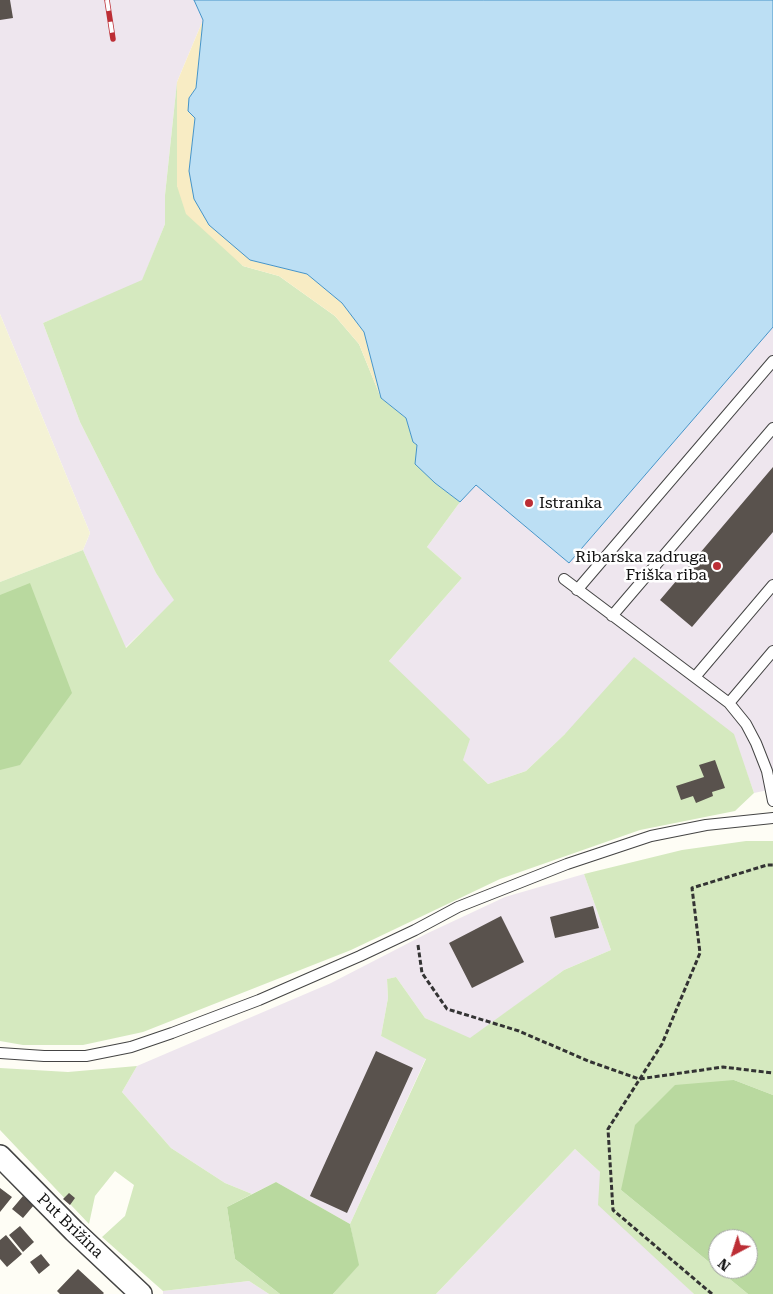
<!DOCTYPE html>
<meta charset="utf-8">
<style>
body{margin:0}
#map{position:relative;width:773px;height:1294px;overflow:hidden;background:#fefdf5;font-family:"Roboto Serif",serif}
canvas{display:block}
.north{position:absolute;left:708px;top:1229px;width:50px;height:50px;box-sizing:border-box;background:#fff;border:1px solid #a0a0a0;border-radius:50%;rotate:220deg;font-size:14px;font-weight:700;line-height:20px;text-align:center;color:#111}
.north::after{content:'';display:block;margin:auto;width:18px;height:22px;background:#bc2e35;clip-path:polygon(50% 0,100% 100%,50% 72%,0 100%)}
</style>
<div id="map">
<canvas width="773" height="1294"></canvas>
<div class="north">N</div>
</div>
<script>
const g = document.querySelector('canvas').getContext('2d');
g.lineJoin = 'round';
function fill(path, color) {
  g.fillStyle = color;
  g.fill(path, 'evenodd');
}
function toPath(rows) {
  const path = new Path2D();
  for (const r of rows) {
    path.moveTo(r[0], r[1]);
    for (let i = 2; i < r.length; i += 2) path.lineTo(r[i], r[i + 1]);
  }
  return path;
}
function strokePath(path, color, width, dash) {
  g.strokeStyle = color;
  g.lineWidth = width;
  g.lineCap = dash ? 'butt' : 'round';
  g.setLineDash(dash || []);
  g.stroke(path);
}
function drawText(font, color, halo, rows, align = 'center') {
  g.font = font + ' "Roboto Serif",serif';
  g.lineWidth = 5;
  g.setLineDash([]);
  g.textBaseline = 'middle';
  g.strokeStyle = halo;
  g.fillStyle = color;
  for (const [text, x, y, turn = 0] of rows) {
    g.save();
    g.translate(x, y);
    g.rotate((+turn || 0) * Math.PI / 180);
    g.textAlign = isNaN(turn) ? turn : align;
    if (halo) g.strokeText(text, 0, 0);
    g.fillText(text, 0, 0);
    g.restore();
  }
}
fill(toPath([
 [0,0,194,0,203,20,177,82,165,195,165,224,142,281,43,323,80,422,156,573,175,600,125,648,83,550,90,533,0,314],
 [773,327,773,789,754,793,733,734,565,734,526,771,488,784,463,760,389,661,462,578,427,547,460,502,476,485,569,563],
 [584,874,611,950,564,970,470,1039,425,1018,396,977,387,979,388,998,381,1036,426,1058,350,1224,276,1182,252,1194,225,1183,171,1148,122,1092,137,1066,331,983,428,933,505,897],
 [575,1149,600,1172,671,1271,694,1294,436,1294],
 [249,1281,269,1294,163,1294,163,1291]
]), '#eee6ee');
fill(toPath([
 [0,314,90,533,83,550,0,582]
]), '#f4f2d5');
fill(toPath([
 [177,82,177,186,243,266,279,276,335,316,359,344,381,398,406,418,413,442,417,445,435,483,460,502,427,547,462,578,389,661,470,739,463,760,488,784,526,771,565,734,634,657,734,734,754,793,735,811,640,830,500,879,351,950,143,1032,83,1045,23,1045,0,1041,0,582,83,550,126,648,174,600,156,573,80,422,43,323,142,280,165,224,165,195],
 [746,841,773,841,773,1095,734,1080,621,1190,748,1294,694,1294,598,1205,600,1172,575,1149,436,1294,333,1294,358,1265,350,1224,426,1059,381,1036,388,998,387,979,396,977,425,1018,470,1038,564,970,611,950,584,874,682,850],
 [137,1066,122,1092,171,1148,225,1183,252,1194,227,1207,235,1259,280,1294,269,1294,249,1281,163,1291,102,1237,125,1216,134,1185,115,1171,95,1196,89,1224,0,1130,0,1068,68,1072]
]), '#d5e9bf');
fill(toPath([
 [30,583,72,693,20,765,0,770,0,595],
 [734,1080,773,1095,773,1294,748,1294,621,1190,635,1125,675,1085],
 [718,1239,748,1239,748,1269,718,1269],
 [276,1182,350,1224,359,1265,333,1294,280,1294,235,1259,227,1207]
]), '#b9d99f');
fill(toPath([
 [203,20,196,88,189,98,195,118,189,171,250,260,307,274,342,303,364,332,381,398,359,344,335,316,279,276,243,266,186,214,177,186,177,82]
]), '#f8ecc4');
const water = toPath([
 [194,0,773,0,773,327,569,563,476,485,460,502,435,483,415,464,417,445,413,442,406,418,381,398,364,332,342,303,307,274,250,260,209,225,194,199,189,171,195,118,188,111,189,98,196,88,203,20,194,0]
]);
fill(water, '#bcdff4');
strokePath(water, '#4694c8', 1);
fill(toPath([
 [0,0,10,0,13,18,0,20],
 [773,467,773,532,692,627,660,600],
 [715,760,725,788,712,792,713,796,696,803,693,796,681,800,676,786,704,777,699,765],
 [593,906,599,928,555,938,550,917],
 [501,916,524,962,472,988,449,943],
 [376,1051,413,1068,347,1213,310,1196],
 [0,1188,12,1197,0,1212],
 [69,1193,75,1198,70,1205,63,1199],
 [23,1196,34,1205,23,1218,12,1209],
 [20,1226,34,1242,23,1252,9,1235],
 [6,1235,22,1254,7,1267,0,1259,0,1240],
 [41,1254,50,1265,39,1274,30,1262],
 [78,1269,104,1293,103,1294,60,1294,57,1291]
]), '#59524d');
const lane = toPath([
 [564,579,729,703,746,724,756,743,767,771,773,801],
 [577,590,773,361],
 [612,616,773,428],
 [695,677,773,585],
 [729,703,773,651],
 [0,1053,44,1056,86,1056,131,1047,172,1033,259,1000,360,956,415,930,458,907,567,864,651,836,706,825,773,818]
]);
const street = toPath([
 [0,1156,74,1231,141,1294]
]);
strokePath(lane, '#444', 12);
strokePath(street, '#444', 24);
strokePath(toPath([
 [418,945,422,973,447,1009,519,1031,588,1061,639,1079,723,1067,773,1073],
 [712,1294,613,1210,608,1129,662,1044,700,953,692,888,767,865,773,865]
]), '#333', 3, [5, 2.5]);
strokePath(lane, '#fff', 10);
strokePath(street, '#fff', 21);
const rail = toPath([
 [107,0,113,39]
]);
strokePath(rail, '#bc2e35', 5.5);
strokePath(rail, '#fff', 4, [11]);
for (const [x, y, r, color] of [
 [529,503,5,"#bc2e35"],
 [717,566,5,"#bc2e35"]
]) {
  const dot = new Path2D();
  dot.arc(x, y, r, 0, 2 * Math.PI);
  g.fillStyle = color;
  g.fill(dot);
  strokePath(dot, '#fff', 2);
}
drawText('16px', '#111', '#fff', [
 ["Istranka",539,503],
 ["Ribarska zadruga",707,557,"right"],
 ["Friška riba",707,575,"right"]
], 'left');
drawText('16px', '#111', '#fff', [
 ["Put Brižina",70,1226,44]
]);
</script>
